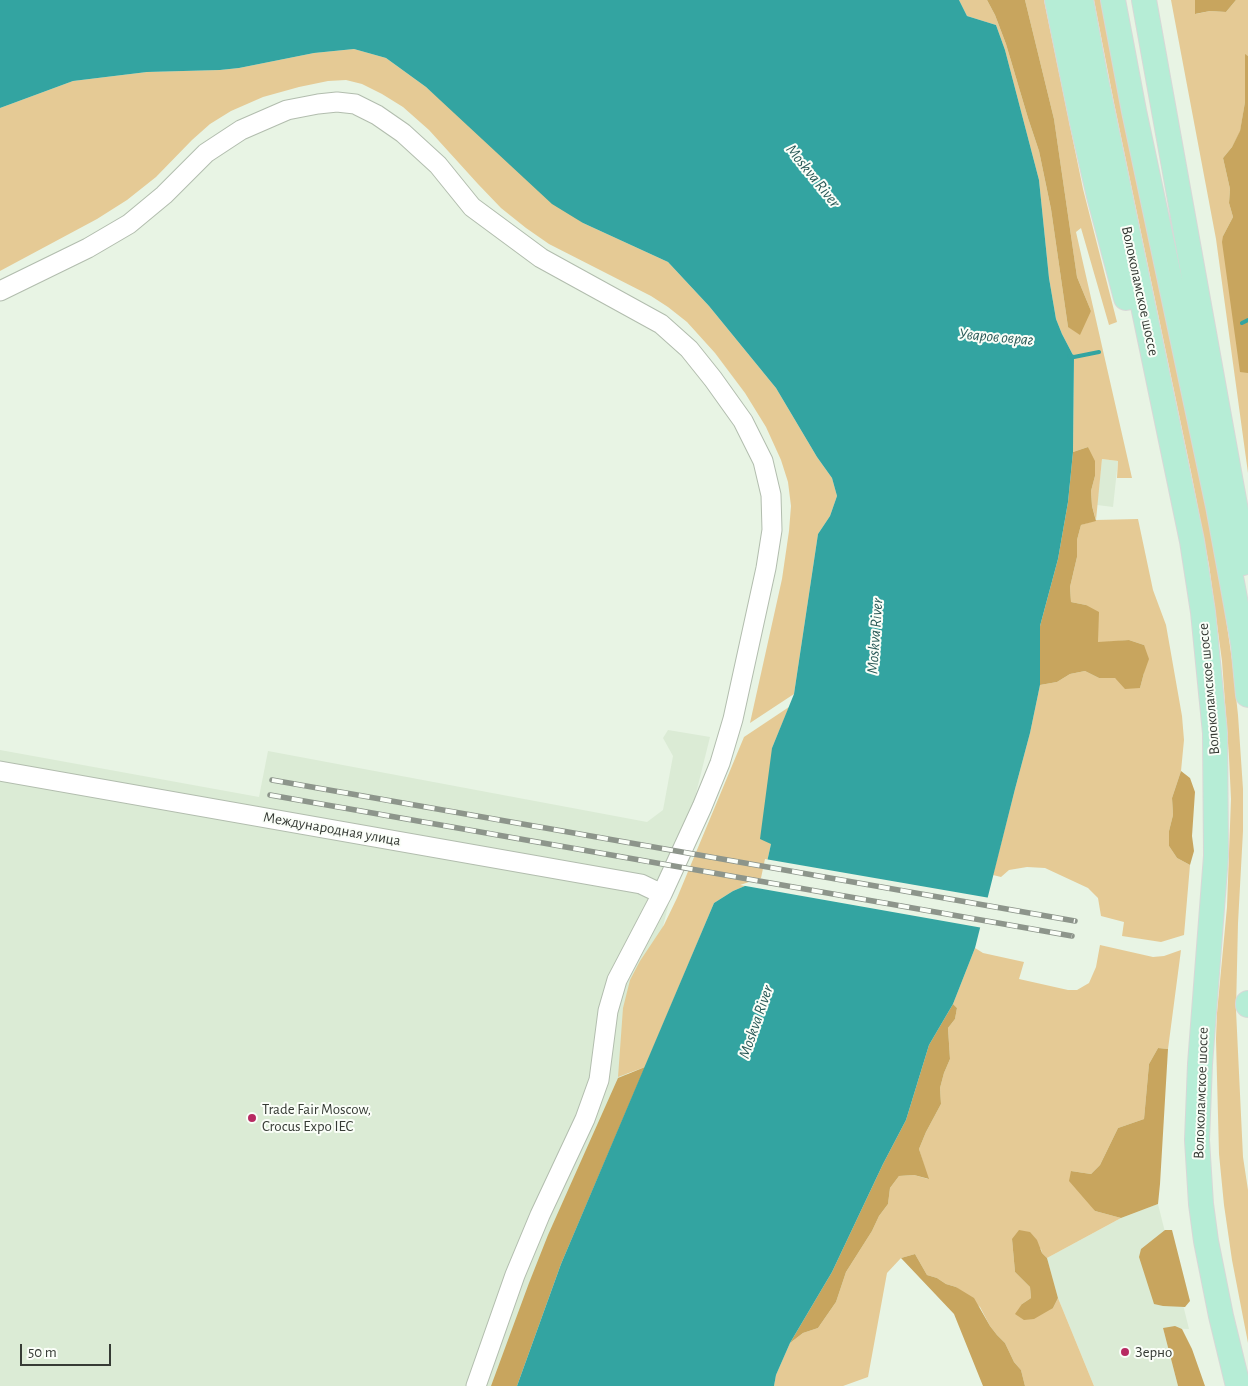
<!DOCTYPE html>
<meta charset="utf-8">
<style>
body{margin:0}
#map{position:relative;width:1248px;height:1386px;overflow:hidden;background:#e8f4e4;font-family:"Alegreya Sans",sans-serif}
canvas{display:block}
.scale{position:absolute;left:20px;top:1344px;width:91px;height:22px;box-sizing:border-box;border:2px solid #363b35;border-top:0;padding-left:6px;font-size:15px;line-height:18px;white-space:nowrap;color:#363b35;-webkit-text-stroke:4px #fafef8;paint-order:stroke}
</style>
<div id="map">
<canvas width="1248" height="1386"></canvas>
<div class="scale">50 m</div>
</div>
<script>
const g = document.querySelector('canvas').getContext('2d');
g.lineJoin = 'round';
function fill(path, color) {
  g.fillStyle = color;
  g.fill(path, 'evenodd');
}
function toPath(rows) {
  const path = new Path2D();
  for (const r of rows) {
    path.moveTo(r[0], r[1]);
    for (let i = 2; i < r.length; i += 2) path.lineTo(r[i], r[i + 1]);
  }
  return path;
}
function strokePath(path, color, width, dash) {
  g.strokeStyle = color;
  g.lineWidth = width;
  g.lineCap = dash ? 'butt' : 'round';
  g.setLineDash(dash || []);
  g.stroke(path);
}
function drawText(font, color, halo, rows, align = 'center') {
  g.font = font + ' "Alegreya Sans",sans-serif';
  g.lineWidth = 4;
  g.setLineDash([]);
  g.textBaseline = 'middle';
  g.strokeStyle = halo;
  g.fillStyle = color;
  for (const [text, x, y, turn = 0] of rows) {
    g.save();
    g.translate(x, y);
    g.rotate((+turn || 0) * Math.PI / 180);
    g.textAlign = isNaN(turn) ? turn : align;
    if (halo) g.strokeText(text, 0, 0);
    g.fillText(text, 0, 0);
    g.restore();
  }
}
fill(toPath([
 [1102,459,1118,461,1113,507,1097,505],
 [668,730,710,737,624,1084,507,1386,0,1386,0,750,259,797,268,751,647,822,663,810,673,756,663,738],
 [1158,1204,1189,1329,1163,1328,1178,1386,1094,1386,1058,1298,1047,1258,1121,1218]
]), '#dbebd5');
fill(toPath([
 [959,0,987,0,995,15,1006,44,1028,118,1039,151,1051,209,1068,327,1091,311,1077,277,1054,119,1025,0,1044,0,1083,189,1117,322,1109,325,1081,228,1076,232,1132,478,1117,478,1118,461,1102,459,1096,520,1138,519,1153,590,1166,625,1182,716,1184,740,1181,771,1172,798,1173,815,1169,831,1169,846,1177,858,1190,865,1184,935,1161,942,1122,936,1124,922,1101,916,1098,898,1088,888,1045,868,1027,867,1009,870,1001,877,993,875,1015,789,1030,733,1040,685,1057,682,1070,674,1085,671,1099,678,1115,678,1140,688,1144,673,1144,645,1129,640,1098,643,1086,605,1071,602,1070,587,1077,557,1077,540,1081,525,1096,520,1092,506,1091,491,1095,476,1088,447,1073,452,1074,357,1062,334,1056,319,1049,278,1039,180,1005,50,996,25,967,16],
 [1094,0,1103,0,1218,564,1232,660,1238,715,1243,789,1243,831,1238,923,1236,1010,1243,1157,1248,1190,1248,1343,1232,1260,1224,1205,1219,1154,1216,1039,1217,1013,1227,907,1231,799,1229,757,1222,661,1209,565,1191,472,1114,103],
 [1171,0,1195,0,1196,14,1210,11,1226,12,1236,0,1248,0,1248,56,1245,55,1245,102,1240,132,1232,147,1223,158,1230,189,1229,203,1233,217,1223,236,1248,373,1248,473,1216,239],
 [354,49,386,58,426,87,583,223,668,262,709,306,776,388,817,457,832,478,837,496,830,516,818,534,794,694,750,723,782,579,789,531,791,506,788,482,781,460,766,427,745,393,715,353,687,322,668,307,651,296,549,244,526,228,501,208,478,184,429,130,403,107,382,94,362,84,346,80,328,81,299,87,263,97,231,111,210,124,192,140,156,177,127,200,97,219,0,271,0,108,73,81,147,72,220,70,239,68,314,53],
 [789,707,772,748,771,844,763,880,759,880,733,891,714,903,645,1067,618,1077,623,1008,630,980,640,961,664,925,677,898,744,737],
 [1100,945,1153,957,1164,956,1181,950,1168,1049,1158,1048,1149,1064,1144,1119,1118,1128,1100,1165,1091,1174,1071,1171,1095,1211,1121,1218,1047,1258,1042,1253,1041,1249,1012,1239,1015,1272,1030,1287,1031,1298,1022,1304,1053,1308,1058,1298,1094,1386,1025,1386,1021,1370,1014,1362,1005,1343,997,1335,990,1326,980,1307,956,1287,946,1284,937,1278,927,1275,915,1254,901,1258,887,1273,868,1377,843,1386,774,1386,776,1375,790,1343,803,1333,818,1328,836,1302,846,1272,872,1231,879,1216,888,1204,890,1188,899,1176,914,1175,928,1179,919,1149,926,1132,941,1104,940,1088,944,1073,950,1059,948,1028,955,1019,957,1008,953,1004,975,948,983,953,1024,962,1019,979,1068,990,1077,990,1089,983,1096,967]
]), '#e5ca95');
fill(toPath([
 [987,0,1025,0,1054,119,1077,277,1091,311,1080,335,1068,327,1051,209,1039,151,1028,118,1006,44,995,15],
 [1195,0,1236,0,1226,12,1210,11,1195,14],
 [1245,54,1248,56,1248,373,1240,372,1222,242,1223,236,1233,217,1229,203,1230,189,1223,158,1232,147,1240,131,1245,102],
 [1088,447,1095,461,1095,476,1091,491,1092,506,1096,521,1081,525,1077,540,1077,557,1070,587,1071,602,1086,605,1099,612,1098,642,1129,640,1144,645,1149,659,1144,673,1140,688,1125,689,1115,678,1099,678,1085,671,1070,674,1057,682,1040,685,1040,626,1058,559,1068,502,1073,452],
 [1181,771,1190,778,1195,792,1192,836,1194,851,1190,865,1177,858,1169,846,1169,831,1173,815,1172,798],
 [953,1004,957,1008,955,1019,948,1028,950,1059,944,1073,940,1088,941,1104,926,1132,919,1149,929,1179,914,1175,899,1176,890,1188,888,1204,879,1216,872,1231,846,1272,836,1302,818,1328,803,1333,790,1343,832,1272,883,1164,906,1120,929,1045],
 [1158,1048,1168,1049,1160,1184,1158,1204,1121,1218,1095,1211,1069,1181,1071,1171,1091,1174,1100,1165,1118,1128,1144,1119,1149,1064],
 [645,1067,561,1264,517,1386,491,1386,529,1283,548,1235,618,1078],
 [1019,1230,1030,1232,1037,1240,1042,1253,1047,1258,1058,1298,1053,1308,1034,1319,1024,1320,1015,1314,1022,1304,1031,1298,1030,1287,1015,1272,1012,1239],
 [1165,1230,1172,1230,1190,1301,1185,1307,1163,1306,1154,1304,1139,1257,1141,1249],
 [915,1254,927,1275,937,1278,946,1284,956,1287,974,1298,990,1326,997,1335,1005,1343,1014,1362,1021,1370,1025,1386,983,1386,954,1314,901,1258],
 [1175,1326,1182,1329,1192,1349,1205,1386,1178,1386,1163,1328]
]), '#c8a55e');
fill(toPath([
 [0,0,959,0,967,16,996,25,1005,50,1039,180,1049,278,1056,319,1062,334,1074,357,1073,452,1068,502,1058,559,1040,626,1040,685,1030,733,1015,789,975,948,953,1004,929,1045,906,1120,883,1164,832,1272,790,1343,776,1375,774,1386,517,1386,561,1264,714,903,733,891,759,880,763,880,771,844,760,839,772,748,794,694,818,534,830,516,837,496,832,478,817,457,776,388,709,306,668,262,583,223,552,204,426,87,386,58,354,49,314,53,239,68,220,70,147,72,73,81,0,108]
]), '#33a4a1');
fill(toPath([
 [765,859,990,898,983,928,740,885,761,878]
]), '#e8f4e4');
strokePath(toPath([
 [1242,323,1248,320],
 [1069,356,1074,357,1099,352]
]), '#33a4a1', 4);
const minor = toPath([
 [0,291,88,248,129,224,164,195,206,153,241,130,287,110,318,104,337,102,355,104,377,115,403,133,438,165,472,207,541,258,661,324,689,349,713,379,743,421,763,461,771,495,772,530,766,568,733,719,720,763,702,807,662,894,617,980,608,1011,599,1080,585,1119,540,1215,515,1275,476,1386],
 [0,771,641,884,662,894]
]);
const major = toPath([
 [1057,0,1082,122,1099,196,1126,298],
 [1081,0,1095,75,1192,541,1203,612,1215,733,1216,856,1200,1064,1197,1140,1201,1204,1206,1241,1221,1316,1238,1386],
 [1113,0,1134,111,1218,506,1232,582,1243,643,1248,695],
 [1144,0,1239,527,1243,563],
 [1248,1003,1248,1005]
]);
strokePath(minor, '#b2bdae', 21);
strokePath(major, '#d7d8d7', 26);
strokePath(minor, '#fff', 19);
strokePath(major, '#b6edd6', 24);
const rail = toPath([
 [272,780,1075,921],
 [270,795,1072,936]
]);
strokePath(rail, '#8d958b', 5.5);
strokePath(rail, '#fafef8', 4, [11]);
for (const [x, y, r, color] of [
 [252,1118,5,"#b72a62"],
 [1125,1352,5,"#b72a62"]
]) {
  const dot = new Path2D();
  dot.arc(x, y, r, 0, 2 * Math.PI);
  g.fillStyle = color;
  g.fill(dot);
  strokePath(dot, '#fafef8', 2);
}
drawText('15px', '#363b35', '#fafef8', [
 ["Волоколамское шоссе",1140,291,78],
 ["Волоколамское шоссе",1209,689,-95],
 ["Международная улица",332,829,10],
 ["Волоколамское шоссе",1201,1093,-88]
]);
drawText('15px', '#363b35', '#fafef8', [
 ["Trade Fair Moscow,",262,1109],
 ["Crocus Expo IEC",262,1126],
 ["Зерно",1135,1352]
], 'left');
drawText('italic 16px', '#2a5a58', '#fafef8', [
 ["Moskva River",813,176,51],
 ["Уваров овраг",996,337,5],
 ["Moskva River",875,636,-86],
 ["Moskva River",756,1022,-71]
]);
</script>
